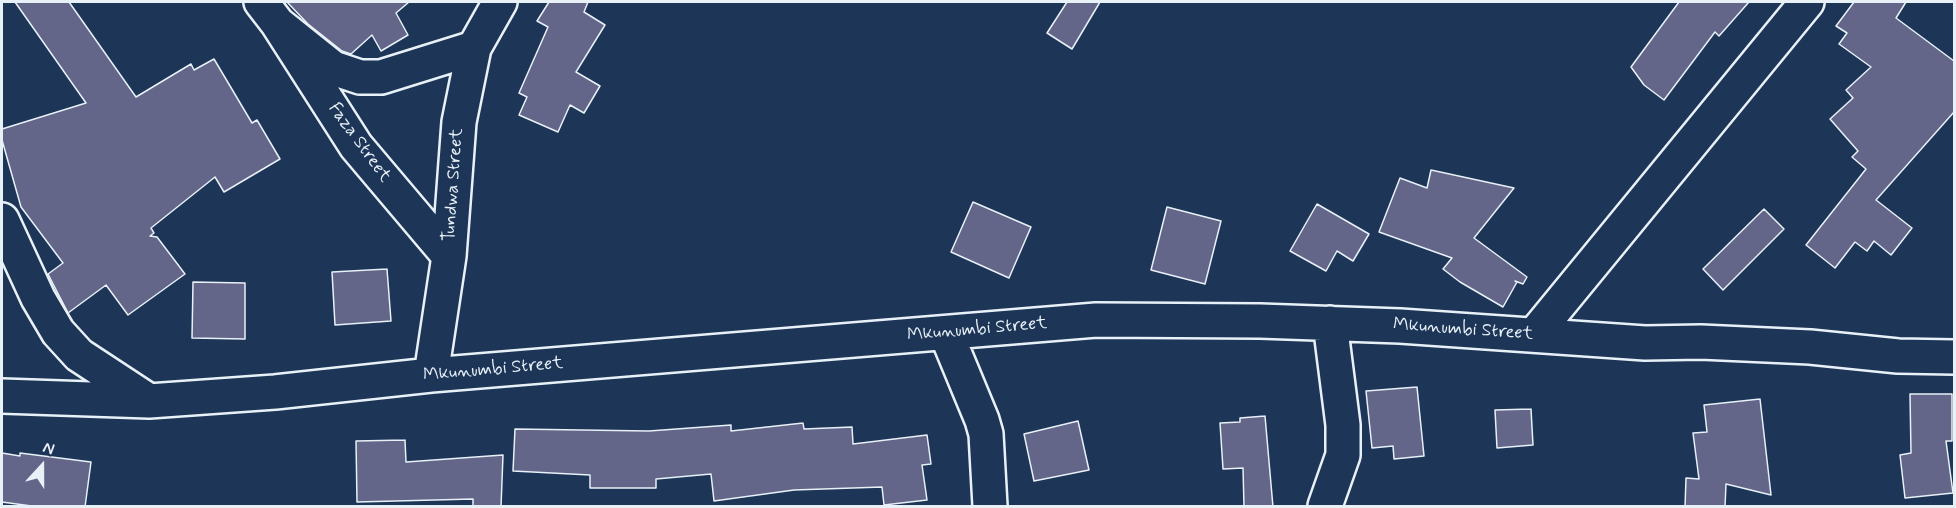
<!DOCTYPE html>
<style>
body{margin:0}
#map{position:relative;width:1956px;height:508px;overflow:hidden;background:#1d3557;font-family:Mynerve,sans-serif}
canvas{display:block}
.frame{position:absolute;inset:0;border:3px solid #e8f1f8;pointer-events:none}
.north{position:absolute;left:12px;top:436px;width:60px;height:60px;-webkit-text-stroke:4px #1d3557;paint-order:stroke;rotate:21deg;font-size:16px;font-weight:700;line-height:24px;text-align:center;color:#e8f1f8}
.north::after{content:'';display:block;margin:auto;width:21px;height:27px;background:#e8f1f8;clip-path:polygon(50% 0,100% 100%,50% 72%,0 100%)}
</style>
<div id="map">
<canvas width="1956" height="508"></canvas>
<div class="frame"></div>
<div class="north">N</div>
</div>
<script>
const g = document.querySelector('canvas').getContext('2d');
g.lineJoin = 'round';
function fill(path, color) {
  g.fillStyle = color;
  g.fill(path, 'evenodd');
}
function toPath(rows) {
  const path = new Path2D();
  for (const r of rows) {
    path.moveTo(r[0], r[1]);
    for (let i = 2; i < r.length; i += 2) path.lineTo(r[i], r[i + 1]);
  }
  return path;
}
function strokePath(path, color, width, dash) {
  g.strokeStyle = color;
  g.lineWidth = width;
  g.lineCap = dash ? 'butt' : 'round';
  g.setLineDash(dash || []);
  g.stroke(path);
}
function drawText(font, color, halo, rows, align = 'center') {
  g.font = font + ' Mynerve,sans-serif';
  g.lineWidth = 4.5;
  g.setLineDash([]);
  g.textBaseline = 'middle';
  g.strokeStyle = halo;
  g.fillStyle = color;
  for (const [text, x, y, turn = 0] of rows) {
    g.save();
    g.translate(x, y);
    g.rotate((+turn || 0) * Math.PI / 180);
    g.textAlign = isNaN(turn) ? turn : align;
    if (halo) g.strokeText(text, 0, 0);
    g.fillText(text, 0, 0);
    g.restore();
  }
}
const building = toPath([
 [15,2,69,2,136,97,191,64,194,70,214,59,252,123,257,120,280,159,224,192,215,177,151,228,154,233,150,236,157,237,185,274,128,315,106,285,68,313,48,274,63,263,21,207,2,140,2,129,86,103,15,2],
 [287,2,409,2,396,13,408,35,381,51,372,35,351,54,342,51,308,24,287,2],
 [549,2,588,2,584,12,605,25,576,72,600,86,584,113,570,105,558,132,519,115,527,97,519,93,548,27,537,21,549,2],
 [1067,2,1100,2,1072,49,1047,33,1067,2],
 [1679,2,1749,2,1719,36,1715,32,1664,100,1644,85,1631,67,1679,2],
 [1854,2,1906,2,1896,18,1954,61,1954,112,1876,200,1912,228,1891,255,1874,241,1867,251,1855,242,1835,268,1806,245,1866,169,1852,157,1858,151,1830,119,1853,98,1846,90,1871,67,1839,44,1847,33,1836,26,1854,2],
 [1431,170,1514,188,1474,238,1527,277,1523,284,1515,281,1517,282,1503,307,1460,282,1443,269,1452,258,1379,232,1400,178,1427,188,1431,170],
 [973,202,1031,227,1009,278,951,252,973,202],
 [1317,204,1369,234,1353,261,1337,251,1326,271,1290,251,1317,204],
 [1167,207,1221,221,1205,284,1151,270,1167,207],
 [1764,209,1784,229,1723,290,1703,269,1764,209],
 [387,269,391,321,335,325,332,272,387,269],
 [193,282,245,283,245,339,192,338,193,282],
 [1417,387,1424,456,1394,459,1393,446,1372,448,1366,391,1417,387],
 [1910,394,1952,394,1952,441,1946,441,1953,493,1905,498,1900,455,1911,453,1910,394],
 [1760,399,1771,495,1726,484,1725,507,1685,507,1686,478,1699,479,1693,433,1707,432,1704,405,1760,399],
 [1531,409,1533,445,1497,448,1495,410,1531,409],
 [1265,416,1273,507,1244,507,1243,468,1223,469,1220,423,1240,422,1240,418,1265,416],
 [1078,421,1089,470,1034,481,1024,434,1078,421],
 [803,423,804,429,852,427,853,444,927,435,931,464,922,465,927,500,884,505,882,487,794,490,714,501,711,474,656,479,656,488,590,488,590,475,513,471,515,429,649,431,731,425,731,431,803,423],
 [405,440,406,462,503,455,501,507,473,507,473,499,357,502,356,441,405,440],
 [2,453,20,456,20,453,91,462,85,507,39,507,2,502,2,453]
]);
fill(building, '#636589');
strokePath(building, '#e8f1f8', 1.5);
const minor = toPath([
 [261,2,278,24,333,68,360,77,381,77,474,48],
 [278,24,356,146,449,256],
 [2,220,38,298,58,332,79,355,149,401],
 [946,333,982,420,986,434,990,506],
 [1534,335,1807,2],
 [431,375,449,256,459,122,474,48,500,2],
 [2,396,149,401,275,392,431,375,1096,320,1260,321,1400,326,1645,343,1701,342,1810,347,1898,356,1954,357],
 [1325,506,1343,455,1343,425,1330,323]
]);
strokePath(minor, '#e8f1f8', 38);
strokePath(minor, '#1d3557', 33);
drawText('18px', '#e8f1f8', '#1d3557', [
 ["Faza Street",359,143,54],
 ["Tundwa Street",454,185,-86],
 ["Mkunumbi Street",977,330,-5],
 ["Mkunumbi Street",1463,330,4],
 ["Mkunumbi Street",493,370,-5]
]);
</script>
